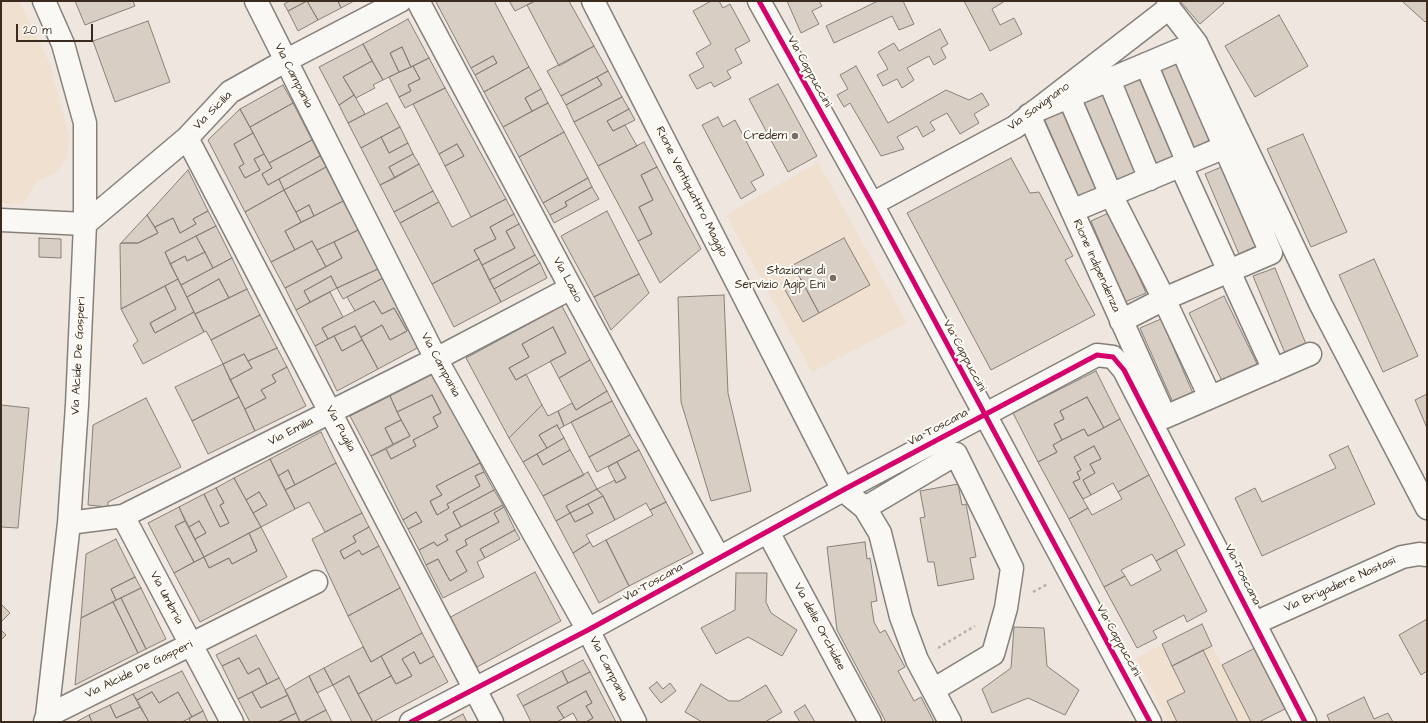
<!DOCTYPE html>
<style>
body{margin:0}
#map{position:relative;width:1428px;height:723px;overflow:hidden;background:#efe7df;font-family:"Architects Daughter",sans-serif}
canvas{display:block}
.frame{position:absolute;inset:0;border:2px solid #3b2a1e;pointer-events:none}
.scale{position:absolute;left:16px;top:24px;width:77px;height:18px;box-sizing:border-box;border:2px solid #3b2a1e;border-top:0;padding-left:5px;font-size:12px;line-height:14px;white-space:nowrap;color:#3b2a1e;-webkit-text-stroke:3px #fdfcf7;paint-order:stroke}
</style>
<div id="map">
<canvas width="1428" height="723"></canvas>
<div class="frame"></div>
<div class="scale">20 m</div>
</div>
<script>
const g = document.querySelector('canvas').getContext('2d');
g.lineJoin = 'round';
function fill(path, color) {
  g.fillStyle = color;
  g.fill(path, 'evenodd');
}
function toPath(rows) {
  const path = new Path2D();
  for (const r of rows) {
    path.moveTo(r[0], r[1]);
    for (let i = 2; i < r.length; i += 2) path.lineTo(r[i], r[i + 1]);
  }
  return path;
}
function strokePath(path, color, width, dash) {
  g.strokeStyle = color;
  g.lineWidth = width;
  g.lineCap = dash ? 'butt' : 'round';
  g.setLineDash(dash || []);
  g.stroke(path);
}
function drawText(font, color, halo, rows, align = 'center') {
  g.font = font + ' "Architects Daughter",sans-serif';
  g.lineWidth = 4;
  g.setLineDash([]);
  g.textBaseline = 'middle';
  g.strokeStyle = halo;
  g.fillStyle = color;
  for (const [text, x, y, turn = 0] of rows) {
    g.save();
    g.translate(x, y);
    g.rotate((+turn || 0) * Math.PI / 180);
    g.textAlign = isNaN(turn) ? turn : align;
    if (halo) g.strokeText(text, 0, 0);
    g.fillText(text, 0, 0);
    g.restore();
  }
}
fill(toPath([
 [1,1,19,1,50,64,69,136,67,158,54,174,38,181,22,204,1,203],
 [818,162,907,323,812,372,726,215],
 [1202,624,1212,646,1251,722,1168,722,1136,658]
]), '#efe0d0');
const building = toPath([
 [75,1,133,1,135,6,85,25,75,1],
 [290,1,338,1,341,8,318,20,307,1,288,11,284,4,290,1],
 [307,1,318,20,298,31,288,11,307,1],
 [338,1,354,1,341,8,338,1],
 [439,1,494,1,529,67,484,92,475,75,497,63,493,56,471,68,436,2,439,1],
 [509,1,535,1,515,11,509,1],
 [535,1,569,1,594,46,559,66,527,5,535,1],
 [711,1,719,1,723,8,730,4,750,41,735,49,742,63,727,71,731,78,714,87,711,82,697,89,689,75,704,67,696,53,711,44,693,11,711,1],
 [787,1,819,1,822,6,812,11,819,24,801,33,787,1],
 [878,1,903,1,914,24,899,30,892,16,834,43,826,26,878,1],
 [964,1,1005,1,992,9,1000,25,1014,18,1022,34,990,51,964,1],
 [1180,1,1223,1,1224,3,1200,24,1180,1],
 [1402,1,1427,1,1427,20,1425,22,1402,1],
 [1279,15,1308,66,1255,97,1225,46,1279,15],
 [408,19,429,58,411,67,402,47,390,53,399,72,383,80,363,44,408,19],
 [148,21,170,82,115,102,93,41,148,21],
 [940,29,948,44,941,48,946,58,934,65,929,56,907,68,914,80,902,88,897,79,883,86,877,75,888,69,878,52,894,43,899,51,940,29],
 [363,44,372,61,343,77,354,95,339,105,319,67,363,44],
 [594,46,608,71,561,96,547,71,594,46],
 [402,47,411,67,399,72,390,53,402,47],
 [493,56,497,63,475,75,471,68,493,56],
 [429,58,445,88,405,108,399,97,411,91,408,85,420,79,413,66,429,58],
 [1176,59,1212,139,1193,148,1157,67,1176,59],
 [372,61,383,80,373,85,375,88,356,98,343,77,372,61],
 [413,66,420,79,408,85,411,91,399,97,389,77,413,66],
 [856,66,888,123,946,90,969,100,982,93,989,105,974,114,979,123,960,134,947,113,930,122,935,130,923,137,917,126,897,137,904,149,881,156,850,103,844,107,837,95,848,89,840,75,856,66],
 [529,67,541,89,525,98,532,111,503,127,484,92,529,67],
 [608,71,622,97,574,122,566,105,602,85,597,77,608,71],
 [597,77,602,85,566,105,561,96,597,77],
 [1139,78,1174,157,1154,166,1119,86,1139,78],
 [778,84,817,156,788,172,749,99,778,84],
 [283,85,293,103,250,127,240,109,283,85],
 [445,88,506,199,471,217,445,166,464,156,457,144,439,154,413,104,445,88],
 [541,89,548,103,532,111,525,98,541,89],
 [1103,92,1139,173,1117,183,1082,101,1103,92],
 [354,95,365,114,348,123,339,105,354,95],
 [622,97,629,109,607,121,613,131,625,125,637,146,598,166,574,122,622,97],
 [293,103,312,140,269,163,250,127,293,103],
 [387,103,400,127,361,148,348,123,387,103],
 [548,103,564,132,519,157,503,127,548,103],
 [240,109,253,133,234,144,244,164,239,167,245,178,260,170,254,159,264,154,272,168,262,174,268,185,279,179,284,190,245,212,208,140,240,109],
 [629,109,635,120,613,131,607,121,629,109],
 [1063,110,1098,191,1079,199,1044,118,1063,110],
 [718,117,723,127,735,120,764,175,751,182,756,190,741,199,702,125,718,117],
 [400,127,408,143,389,153,381,137,400,127],
 [564,132,588,178,543,203,519,157,564,132],
 [253,133,264,154,254,159,260,170,245,178,239,167,244,164,234,144,253,133],
 [1303,134,1347,232,1311,247,1267,149,1303,134],
 [381,137,389,153,408,143,413,154,389,167,395,178,380,185,361,148,381,137],
 [312,140,320,156,268,185,262,174,272,168,269,163,312,140],
 [644,142,657,167,641,175,653,200,639,207,652,234,638,241,598,166,644,142],
 [457,144,464,156,445,166,439,154,457,144],
 [413,154,419,164,395,178,389,167,413,154],
 [320,156,326,167,284,190,279,179,320,156],
 [1011,158,1030,193,1039,192,1073,256,1065,260,1095,315,991,370,907,213,1011,158],
 [419,164,433,191,394,212,380,185,419,164],
 [1226,165,1261,244,1239,254,1205,174,1226,165],
 [326,167,343,201,314,216,309,205,296,212,284,190,326,167],
 [657,167,701,249,660,283,638,241,652,234,639,207,653,200,641,175,657,167],
 [188,170,208,211,193,219,196,224,180,233,173,218,155,227,147,215,188,170],
 [588,178,592,187,565,202,567,206,550,215,543,203,588,178],
 [592,187,599,199,554,223,550,215,567,206,565,202,592,187],
 [284,190,301,222,285,231,295,250,271,262,245,212,284,190],
 [433,191,439,202,400,223,394,212,433,191],
 [506,199,514,214,490,227,496,239,474,250,479,259,432,284,400,223,439,202,452,227,506,199],
 [343,201,358,230,317,250,312,241,295,250,285,231,343,201],
 [309,205,314,216,301,222,296,212,309,205],
 [208,211,216,226,165,252,178,279,121,309,120,244,121,243,138,243,158,233,155,227,173,218,180,233,196,224,193,219,208,211],
 [607,211,639,274,594,297,561,236,607,211],
 [1111,212,1146,293,1125,302,1091,221,1111,212],
 [514,214,519,224,506,231,515,248,482,265,474,250,496,239,490,227,514,214],
 [147,215,158,233,138,243,121,243,147,215],
 [519,224,535,255,489,280,482,265,515,248,506,231,519,224],
 [216,226,232,258,213,268,196,236,216,226],
 [358,230,378,269,337,288,331,276,304,291,310,302,296,310,285,288,342,258,334,242,358,230],
 [196,236,205,252,187,261,185,256,170,264,165,252,196,236],
 [39,238,61,239,61,258,39,257,39,238],
 [844,238,870,285,819,313,793,265,844,238],
 [312,241,326,267,285,288,271,262,312,241],
 [334,242,342,258,326,267,317,250,334,242],
 [205,252,213,268,181,285,170,264,185,256,187,261,205,252],
 [535,255,540,263,494,289,489,280,535,255],
 [232,258,247,289,229,298,219,279,187,297,181,285,232,258],
 [479,259,501,302,454,327,432,284,479,259],
 [1374,259,1418,356,1383,372,1339,275,1374,259],
 [540,263,547,278,501,302,494,289,540,263],
 [1275,268,1308,349,1287,358,1253,276,1275,268],
 [378,269,383,278,343,299,337,288,378,269],
 [639,274,649,293,611,330,594,297,639,274],
 [331,276,337,288,310,302,304,291,331,276],
 [383,278,419,347,378,369,361,337,382,325,390,340,407,331,394,308,382,314,374,301,355,311,347,297,383,278],
 [178,279,194,312,155,333,150,323,176,309,165,286,178,279],
 [219,279,229,298,195,314,187,297,219,279],
 [801,279,819,313,803,322,784,288,801,279],
 [165,286,176,309,150,323,155,333,194,312,204,332,143,364,133,345,138,341,121,309,165,286],
 [247,289,260,315,211,340,206,331,204,332,195,314,247,289],
 [330,292,343,317,322,328,328,339,315,346,296,310,330,292],
 [724,295,728,393,751,491,711,501,681,402,678,297,724,295],
 [1224,296,1259,368,1224,385,1189,313,1224,296],
 [374,301,382,314,394,308,407,331,390,340,382,325,361,337,355,326,328,339,322,328,374,301],
 [562,306,590,360,559,378,550,361,566,353,553,327,522,344,529,357,509,368,516,380,526,374,542,405,509,438,466,358,562,306],
 [260,315,277,348,248,361,244,354,223,364,211,340,260,315],
 [1161,319,1195,398,1175,407,1140,328,1161,319],
 [355,326,362,340,342,351,334,336,355,326],
 [553,327,566,353,516,380,509,368,529,357,522,344,553,327],
 [334,336,342,351,362,340,378,369,337,391,315,346,334,336],
 [277,348,287,367,272,375,276,382,261,390,266,398,245,409,230,380,252,368,248,361,277,348],
 [244,354,252,368,230,380,223,364,244,354],
 [590,360,607,391,576,410,559,378,590,360],
 [223,364,239,397,192,421,175,387,223,364],
 [287,367,306,406,255,431,245,409,266,398,261,390,276,382,272,375,287,367],
 [1096,371,1120,419,1104,428,1087,397,1060,411,1064,419,1054,424,1062,440,1053,445,1057,452,1038,462,1013,413,1096,371],
 [433,374,480,463,436,486,442,495,430,501,437,515,449,508,447,504,480,486,475,476,484,472,494,490,453,512,461,527,445,535,448,540,437,546,434,542,419,550,408,529,422,522,416,512,403,520,371,456,386,449,391,459,416,446,413,440,438,427,433,417,441,413,432,395,397,412,390,396,433,374],
 [607,391,612,401,564,426,558,411,572,403,576,410,607,391],
 [1427,394,1427,428,1415,400,1427,394],
 [432,395,441,413,433,417,438,427,413,440,416,446,391,459,386,449,410,436,397,412,432,395],
 [390,396,401,420,385,428,393,444,371,456,350,416,390,396],
 [239,397,255,431,208,454,192,421,239,397],
 [1087,397,1104,428,1088,436,1084,429,1062,440,1054,424,1064,419,1060,411,1087,397],
 [146,398,181,467,108,502,108,507,88,505,93,425,146,398],
 [612,401,630,435,589,457,571,422,612,401],
 [1,405,29,408,18,528,1,527,1,405],
 [542,405,548,416,558,411,564,426,559,429,557,425,539,435,547,448,523,462,509,438,542,405],
 [1120,419,1149,475,1118,492,1113,483,1091,495,1083,480,1095,473,1090,464,1101,459,1094,446,1074,457,1081,470,1077,472,1080,479,1073,482,1088,508,1069,519,1038,462,1057,452,1053,445,1062,440,1084,429,1088,436,1120,419],
 [401,420,410,436,393,444,385,428,401,420],
 [557,425,564,438,547,448,539,435,557,425],
 [321,432,336,463,295,485,288,470,278,476,270,459,321,432],
 [630,435,639,450,597,472,589,457,630,435],
 [564,438,570,450,543,465,537,454,564,438],
 [1094,446,1101,459,1090,464,1095,473,1083,480,1091,495,1083,499,1073,482,1080,479,1077,472,1081,470,1074,457,1094,446],
 [1348,446,1375,504,1262,556,1235,498,1255,488,1262,502,1336,468,1329,455,1348,446],
 [570,450,584,475,543,496,523,462,537,454,543,465,570,450],
 [639,450,666,502,650,510,646,503,615,520,603,496,597,489,615,480,616,483,626,478,617,462,639,450],
 [270,459,295,509,261,527,253,513,267,505,259,492,246,500,234,478,270,459],
 [617,462,626,478,616,483,608,467,617,462],
 [336,463,362,513,325,532,309,502,295,509,285,490,336,463],
 [480,463,484,472,475,476,480,486,447,504,449,508,437,515,430,501,442,495,436,486,480,463],
 [288,470,295,485,285,490,278,476,288,470],
 [588,472,597,489,566,506,570,513,556,521,543,496,588,472],
 [1149,475,1185,545,1156,561,1152,554,1121,570,1125,576,1104,587,1069,519,1088,508,1092,515,1122,499,1118,492,1149,475],
 [234,478,261,527,204,557,195,539,206,533,199,521,189,527,179,507,204,494,220,527,229,523,220,505,224,503,216,488,234,478],
 [958,484,962,505,966,504,976,557,970,558,974,579,938,586,934,562,928,562,920,518,925,517,920,491,958,484],
 [216,488,224,503,220,505,229,523,220,527,204,494,216,488],
 [597,489,603,496,570,513,566,506,597,489],
 [494,490,503,505,461,527,453,512,494,490],
 [259,492,267,505,253,513,246,500,259,492],
 [603,496,615,520,586,535,590,542,573,553,556,521,570,513,575,522,593,513,588,504,603,496],
 [666,502,693,553,629,586,606,540,653,515,650,510,666,502],
 [588,504,593,513,575,522,570,513,588,504],
 [503,505,504,507,494,513,499,522,465,540,467,545,456,551,467,571,450,581,438,559,426,565,419,550,434,542,437,546,448,540,445,535,503,505],
 [179,507,185,521,175,526,194,562,174,573,148,523,179,507],
 [504,507,515,530,480,549,485,558,477,562,484,577,443,598,426,565,438,559,450,581,467,571,456,551,467,545,465,540,499,522,494,513,504,507],
 [416,512,422,522,408,529,403,520,416,512],
 [362,513,369,527,353,536,356,542,340,551,344,559,359,550,362,555,379,546,400,588,348,616,312,539,362,513],
 [185,521,204,557,194,562,175,526,185,521],
 [199,521,206,533,195,539,189,527,199,521],
 [261,527,287,577,200,622,174,573,204,557,209,568,229,558,232,564,257,551,249,533,261,527],
 [369,527,379,546,362,555,359,550,344,559,340,551,356,542,353,536,369,527],
 [515,530,520,539,485,558,480,549,515,530],
 [249,533,257,551,232,564,229,558,209,568,204,557,249,533],
 [116,539,135,577,111,589,116,600,81,618,86,554,116,539],
 [606,540,629,586,599,603,573,553,590,542,593,547,606,540],
 [865,542,867,559,870,558,877,601,871,602,874,622,880,633,885,630,905,667,898,671,914,701,921,697,934,722,886,722,837,630,827,547,865,542],
 [1176,550,1207,611,1187,622,1184,615,1153,631,1157,638,1137,648,1104,587,1125,576,1131,586,1161,570,1156,561,1176,550],
 [535,572,561,621,477,667,464,643,458,646,445,620,535,572],
 [736,573,767,573,766,602,771,613,797,630,782,656,748,637,716,654,701,628,735,610,736,573],
 [135,577,141,588,116,600,111,589,135,577],
 [141,588,166,639,146,649,121,598,141,588],
 [400,588,422,633,371,662,348,616,400,588],
 [121,598,146,649,138,653,113,602,121,598],
 [113,602,138,653,75,685,81,618,113,602],
 [1,604,10,613,1,622,1,604],
 [1427,619,1427,671,1421,675,1399,635,1427,619],
 [1202,624,1212,646,1172,666,1162,644,1202,624],
 [1014,627,1044,628,1047,666,1079,690,1065,715,1028,698,992,713,982,689,1011,668,1014,627],
 [1,630,6,635,1,640,1,630],
 [422,633,434,656,420,664,414,652,402,659,412,676,396,684,381,656,422,633],
 [256,635,279,678,267,684,259,668,248,674,239,658,222,666,216,655,256,635],
 [363,647,371,662,381,656,391,676,358,694,349,676,333,685,324,668,363,647],
 [1255,648,1285,709,1259,722,1251,722,1222,665,1255,648],
 [1203,650,1238,722,1177,722,1167,701,1185,692,1172,666,1203,650],
 [414,652,420,664,434,656,448,682,373,722,358,694,391,676,396,684,412,676,402,659,414,652],
 [239,658,248,674,259,668,267,684,238,699,222,666,239,658],
 [583,660,590,672,568,683,562,671,583,660],
 [324,668,333,685,317,693,309,676,324,668],
 [182,671,203,711,192,717,178,692,159,703,152,692,137,700,133,694,182,671],
 [562,671,568,683,523,706,517,695,562,671],
 [590,672,616,722,586,722,593,718,586,706,592,703,586,691,557,707,564,718,557,722,531,722,523,706,590,672],
 [309,676,326,710,303,722,300,722,285,690,309,676],
 [349,676,358,694,373,722,352,722,333,685,349,676],
 [279,678,288,695,261,708,252,692,279,678],
 [657,682,663,689,670,683,676,691,661,703,649,688,657,682],
 [701,684,729,701,739,701,766,685,782,712,765,722,702,722,685,712,701,684],
 [586,691,592,703,586,706,593,718,586,722,578,722,573,713,564,718,557,707,586,691],
 [152,692,159,703,178,692,192,717,182,722,149,722,137,700,152,692],
 [252,692,261,708,288,695,296,713,278,722,250,722,238,699,252,692],
 [133,694,140,707,116,718,110,705,133,694],
 [1364,697,1374,719,1388,713,1393,722,1330,722,1327,715,1364,697],
 [110,705,116,718,140,707,149,722,92,722,89,715,110,705],
 [805,705,815,722,800,722,794,712,805,705],
 [326,710,332,722,303,722,326,710],
 [203,711,208,722,190,722,189,718,203,711],
 [296,713,300,722,278,722,296,713],
 [463,714,467,722,448,722,463,714],
 [89,715,92,722,76,722,89,715]
]);
fill(building, '#d9cec3');
strokePath(building, '#87807a', 1);
const minor = toPath([
 [44,1,63,44,85,123,85,224,77,405,69,523,47,716,45,722],
 [256,1,436,359,588,630,635,722],
 [418,1,571,288,719,558],
 [593,1,843,490,865,508,880,533,901,617,917,660,950,722],
 [759,1,872,204,1150,722],
 [1169,8,1196,43,1321,305,1427,508],
 [1146,64,1188,163],
 [1109,80,1150,179],
 [1069,97,1111,195,1164,299,1210,397],
 [1035,111,1182,49,1271,253,1164,299,1121,321],
 [1029,115,1165,417,1310,354],
 [187,138,492,722],
 [1181,166,1274,370],
 [872,204,1015,127,1169,8,1168,1],
 [1072,211,1225,147],
 [1,220,85,224],
 [85,224,187,138,230,92,285,61,400,1],
 [865,508,956,454,1012,568,1006,608,993,654,933,690],
 [123,516,232,722],
 [69,523,123,516,436,359,571,288],
 [768,532,870,722],
 [1255,623,1402,557,1419,554,1427,555],
 [47,716,316,582],
 [411,722,588,630,843,490,1097,355,1113,357,1124,370,1305,722]
]);
strokePath(minor, '#87807a', 25);
strokePath(toPath([
 [1033,592,1048,584],
 [938,648,975,626]
]), '#b4b1ae', 2.5, [3, 3]);
strokePath(minor, '#f9f8f5', 22);
strokePath(toPath([
 [759,1,872,204,1150,722],
 [411,722,588,630,843,490,1097,355,1113,357,1124,370,1305,722]
]), '#d6006c', 5);
for (const [x, y, r, color] of [
 [795,136,4,"#7a6c62"],
 [833,278,4,"#7a6c62"]
]) {
  const dot = new Path2D();
  dot.arc(x, y, r, 0, 2 * Math.PI);
  g.fillStyle = color;
  g.fill(dot);
  strokePath(dot, '#fdfcf7', 1.5);
}
drawText('12px', '#3b2a1e', '#fdfcf7', [
 ["Via Cappuccini",809,72,61],
 ["Via Campania",293,76,63],
 ["Via Savignano",1039,107,-36],
 ["Via Sicilia",213,111,-45],
 ["Rione Ventiquattro Maggio",691,192,63],
 ["Rione Indipendenza",1096,266,66],
 ["Via Lazio",567,280,62],
 ["Via Alcide De Gasperi",79,356,-87],
 ["Via Cappuccini",964,356,62],
 ["Via Campania",440,365,62],
 ["Via Toscana",938,428,-28],
 ["Via Puglia",340,429,62],
 ["Via Emilia",291,432,-27],
 ["Via Toscana",1242,575,63],
 ["Via Toscana",653,583,-29],
 ["Via Brigadiere Nastasi",1340,585,-24],
 ["Via Umbria",166,598,62],
 ["Via delle Orchidee",819,627,62],
 ["Via Cappuccini",1118,641,61],
 ["Via Campania",608,669,63],
 ["Via Alcide De Gasperi",139,670,-26]
]);
drawText('12px', '#3b2a1e', '#fdfcf7', [
 ["Credem",787,136],
 ["Stazione di",825,271],
 ["Servizio Agip Eni",825,285]
], 'right');
</script>
